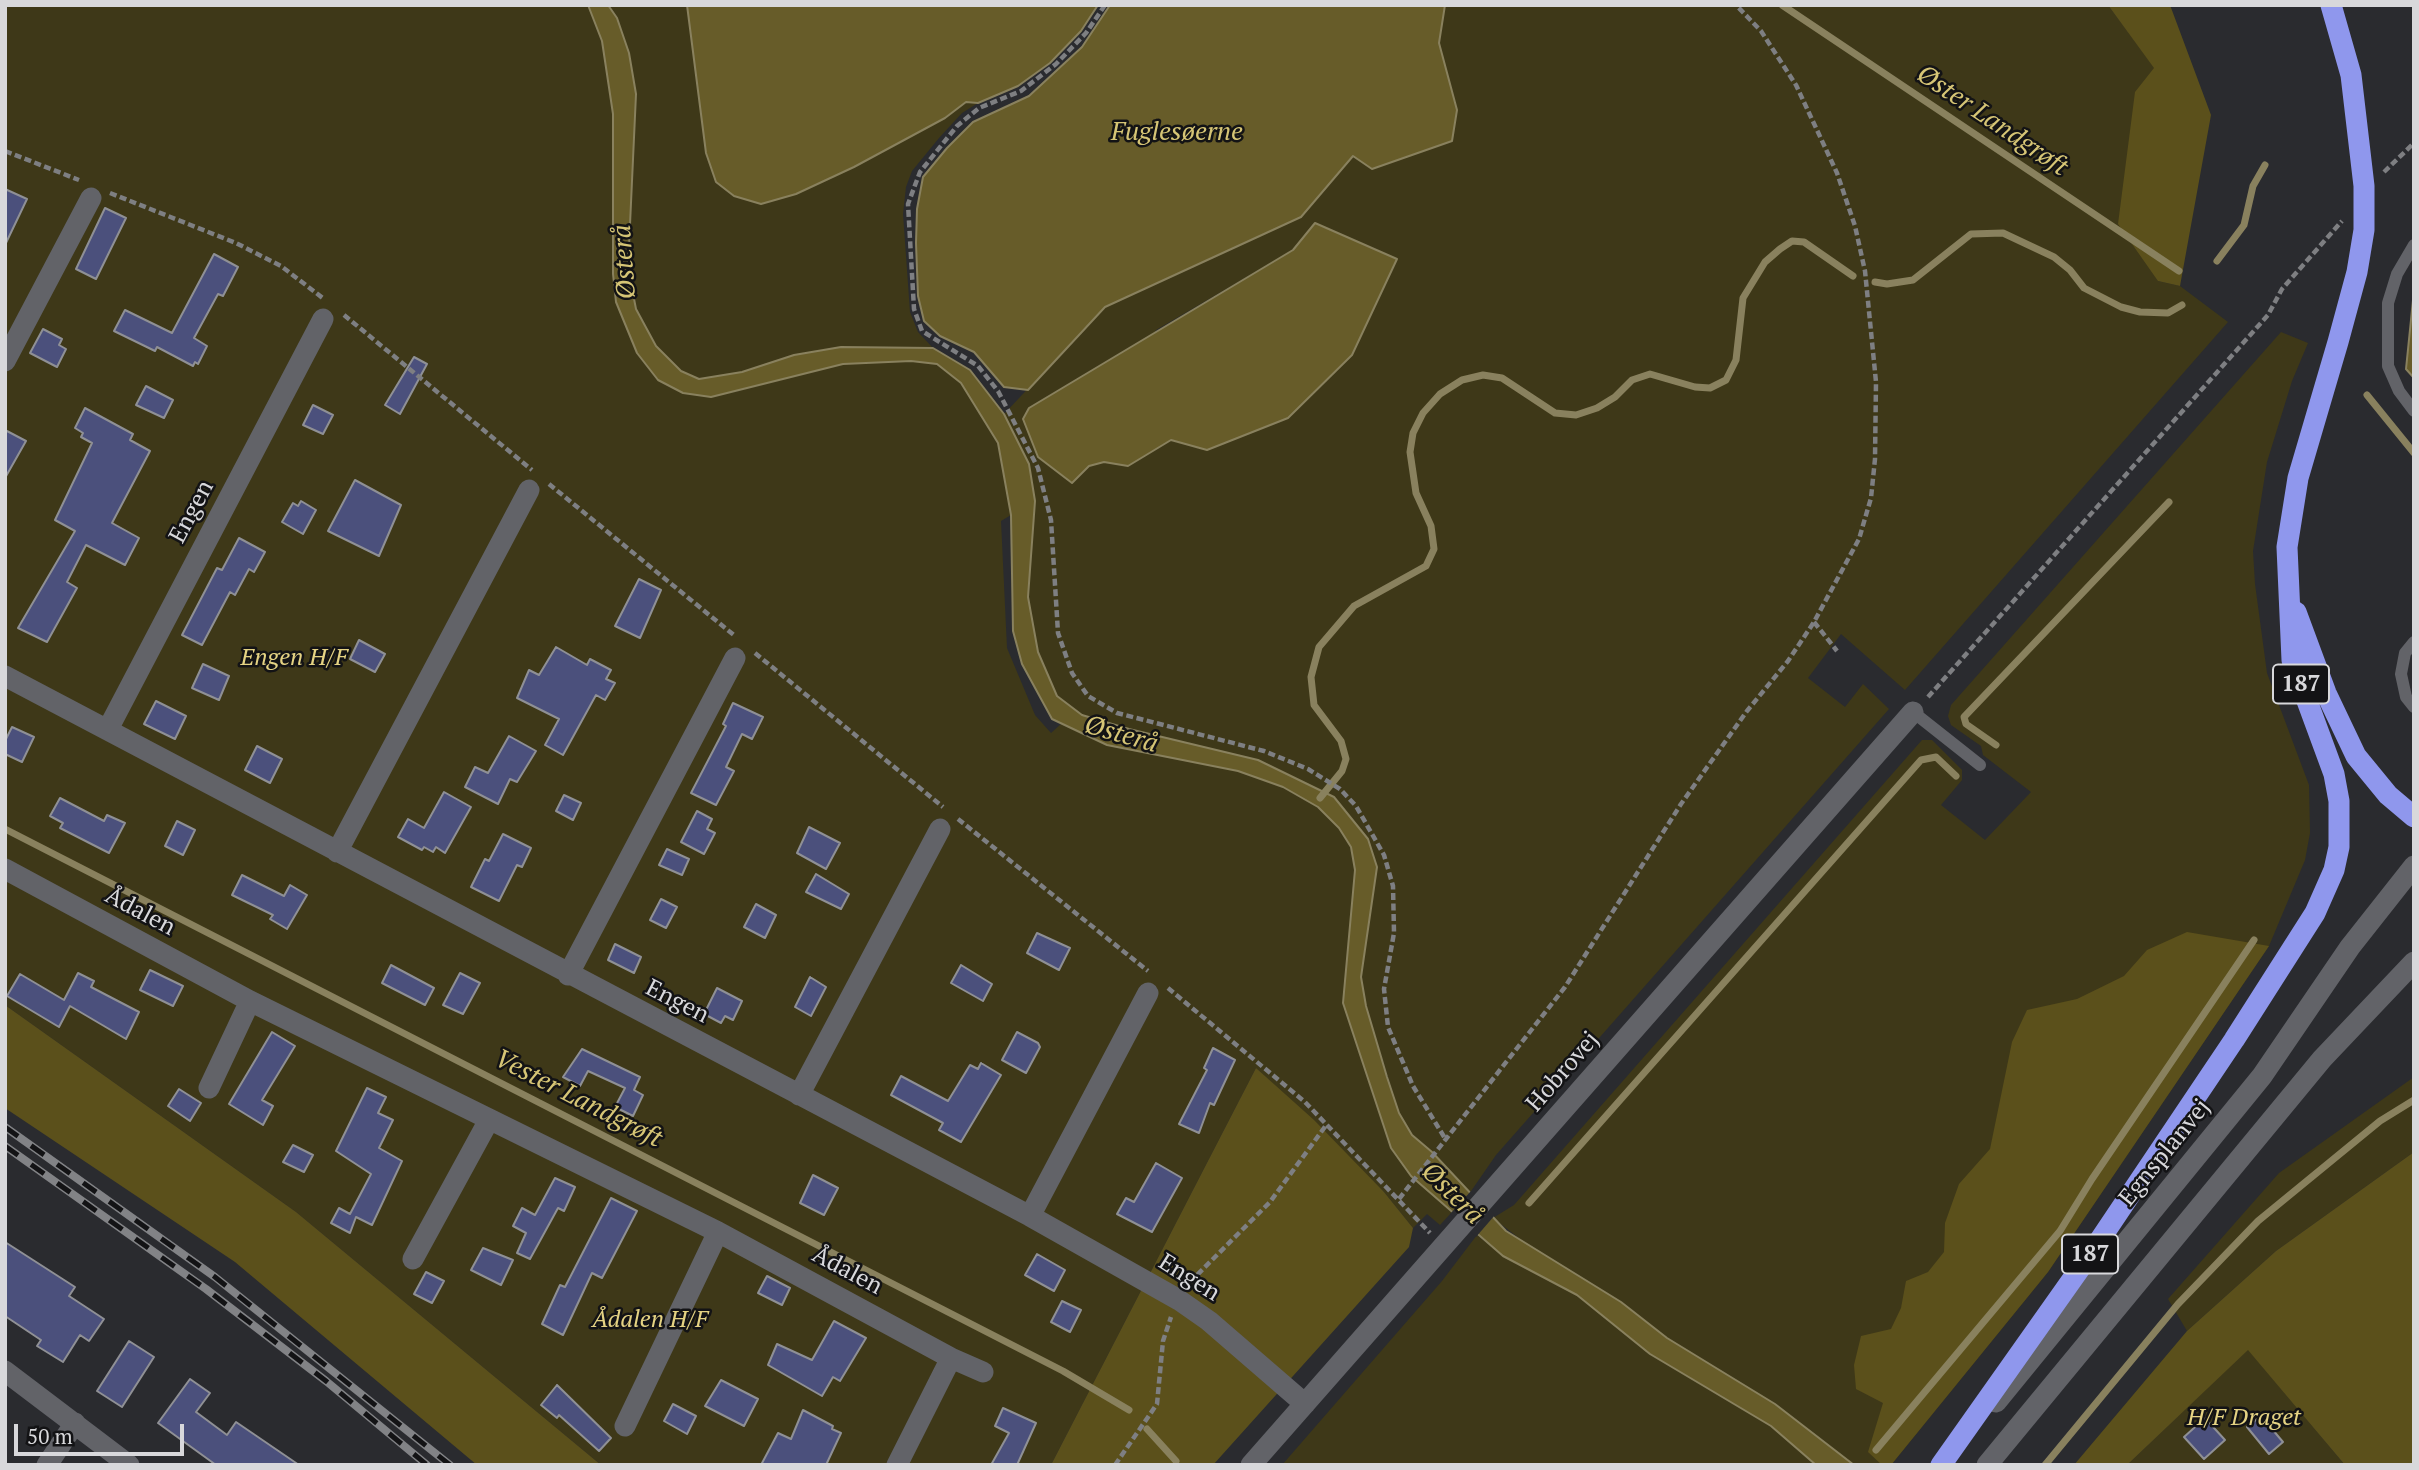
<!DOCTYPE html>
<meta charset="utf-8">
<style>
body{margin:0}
#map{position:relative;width:2419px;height:1470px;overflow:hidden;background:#2a2b2f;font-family:"PT Serif",serif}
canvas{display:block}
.frame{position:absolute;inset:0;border:7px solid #d8d8db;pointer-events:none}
.scale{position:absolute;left:14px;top:1424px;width:170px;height:32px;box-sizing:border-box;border:4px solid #d8d8db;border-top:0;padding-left:9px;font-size:21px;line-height:24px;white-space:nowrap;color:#d8d8db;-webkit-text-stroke:5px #131315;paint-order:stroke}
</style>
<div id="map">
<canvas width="2419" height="1470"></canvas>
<div class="frame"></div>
<div class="scale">50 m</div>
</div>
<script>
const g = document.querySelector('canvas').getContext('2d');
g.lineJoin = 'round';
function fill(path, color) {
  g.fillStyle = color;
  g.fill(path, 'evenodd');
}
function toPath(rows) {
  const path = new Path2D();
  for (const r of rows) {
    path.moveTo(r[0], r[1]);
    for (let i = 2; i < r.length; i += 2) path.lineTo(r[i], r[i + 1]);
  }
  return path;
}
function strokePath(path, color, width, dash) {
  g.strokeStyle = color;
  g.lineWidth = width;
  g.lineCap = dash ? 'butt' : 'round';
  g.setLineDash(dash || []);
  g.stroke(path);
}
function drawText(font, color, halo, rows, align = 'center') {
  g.font = font + ' "PT Serif",serif';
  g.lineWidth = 5;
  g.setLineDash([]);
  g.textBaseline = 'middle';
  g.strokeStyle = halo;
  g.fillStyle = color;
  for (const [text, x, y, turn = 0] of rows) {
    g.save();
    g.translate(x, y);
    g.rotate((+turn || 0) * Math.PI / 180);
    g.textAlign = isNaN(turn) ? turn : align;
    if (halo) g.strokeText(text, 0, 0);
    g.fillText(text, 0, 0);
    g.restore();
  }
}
fill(toPath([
 [5,5,588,5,602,41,613,114,613,274,637,353,659,380,683,393,730,393,843,364,911,361,937,364,961,383,998,443,1011,515,1001,521,1007,648,1035,715,1051,733,1061,724,1107,745,1238,771,1282,787,1318,807,1339,828,1351,847,1355,870,1343,1003,1391,1148,1411,1176,1452,1212,1440,1225,1427,1214,1413,1228,1384,1192,1256,1068,1051,1465,601,1465,296,1212,5,1005],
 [608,5,687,5,706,154,716,182,734,196,761,204,796,194,854,167,944,118,966,102,978,103,962,113,939,138,912,171,906,187,903,214,910,312,918,332,933,348,841,347,794,355,742,372,699,379,681,371,656,346,636,309,631,291,628,268,636,94,629,53,617,18],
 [1445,5,2108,5,2155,68,2158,281,2180,286,2228,322,1905,690,1841,634,1808,678,1845,707,1863,684,1889,709,1496,1155,1469,1194,1432,1152,1412,1135,1399,1113,1366,1006,1361,977,1377,867,1368,839,1258,760,1129,729,1082,715,1057,696,1038,652,1028,597,1035,501,1029,464,1004,414,1105,307,1301,217,1353,156,1457,109,1439,43],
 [1315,223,1207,450,1171,440,1128,466,1104,462,1089,466,1156,330,1293,250],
 [2281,332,2308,343,2292,381,2267,462,2253,551,2255,584,2267,673,2309,785,2310,833,2305,860,2269,946,2048,1272,1891,1465,1854,1465,1775,1404,1667,1338,1621,1302,1537,1252,1493,1218,1514,1205,1922,740,1932,740,1962,770,1962,780,1941,805,1985,840,2031,792,1983,755,1981,746,1951,725,1948,716,1951,705],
 [2414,1077,2414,1152,2276,1251,2187,1331,2168,1299,2279,1173],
 [1477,1235,1503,1256,1577,1295,1650,1354,1771,1426,1816,1465,1282,1465,1442,1281],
 [2248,1349,2345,1465,2127,1465]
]), '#3e3818');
fill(toPath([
 [2108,5,2170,5,2211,115,2180,286,2158,281,2118,224,2135,92,2154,68],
 [2187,932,2269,946,2048,1272,1891,1465,1882,1465,1868,1452,1883,1403,1856,1389,1854,1365,1861,1336,1891,1329,1901,1308,1906,1281,1928,1272,1944,1252,1945,1223,1959,1184,1990,1149,2012,1042,2027,1010,2077,999,2124,976,2147,950],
 [5,1005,296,1212,601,1465,477,1465,235,1262,5,1108],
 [1256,1068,1314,1120,1384,1192,1413,1228,1409,1247,1213,1465,1051,1465],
 [2414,1152,2414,1465,2345,1465,2248,1350,2127,1465,2074,1465,2187,1331,2276,1251]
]), '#5b501b');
const water = toPath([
 [588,5,608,5,617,18,629,53,636,94,628,268,636,309,656,346,681,371,699,379,742,372,794,355,841,347,933,348,970,370,1004,414,1029,464,1035,501,1028,597,1038,652,1057,696,1082,715,1129,729,1258,760,1334,797,1368,839,1377,867,1361,977,1366,1006,1387,1077,1399,1113,1412,1135,1432,1152,1506,1231,1621,1302,1667,1338,1775,1404,1854,1465,1816,1465,1771,1426,1650,1354,1577,1295,1503,1256,1411,1176,1391,1148,1343,1003,1355,870,1351,847,1339,828,1318,807,1283,787,1238,771,1107,745,1052,719,1022,664,1013,631,1011,515,998,443,961,383,937,364,911,361,843,364,711,397,683,393,658,380,637,353,616,302,613,274,613,114,602,41,588,5],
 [687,5,1098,5,1081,31,1050,63,1018,86,978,103,966,102,945,118,854,167,796,194,761,204,734,196,716,182,706,153,687,5],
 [1110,5,1445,5,1439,43,1457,110,1452,141,1372,169,1353,156,1301,217,1105,307,1028,390,1004,387,974,352,940,336,924,321,918,296,916,243,917,209,923,177,947,148,973,122,1029,96,1082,47,1110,5],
 [1315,223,1397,259,1352,355,1288,418,1207,450,1171,440,1128,466,1104,462,1089,466,1072,483,1038,457,1023,419,1029,408,1293,250,1315,223],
 [2414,290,2414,378,2406,369,2414,290]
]);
fill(water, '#675c29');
strokePath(water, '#89815e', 2);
fill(toPath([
 [1471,1191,1495,1215,1476,1237,1450,1214]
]), '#2a2b2f');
strokePath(toPath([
 [1782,5,2179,271],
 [2217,261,2244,225,2253,186,2265,165],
 [1875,282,1887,284,1913,280,1971,234,2003,233,2054,257,2070,270,2084,288,2121,307,2140,312,2168,313,2182,305],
 [2367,395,2414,453],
 [1996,745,1966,724,1964,717,2169,502],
 [1320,798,1342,771,1346,759,1341,741,1314,705,1311,677,1319,647,1354,606,1426,566,1434,549,1431,526,1416,493,1410,452,1413,433,1423,413,1440,394,1462,380,1483,375,1502,378,1555,413,1576,415,1597,408,1615,397,1632,380,1650,374,1695,387,1710,388,1726,380,1736,360,1743,298,1765,262,1780,249,1792,241,1804,242,1853,276],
 [5,829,1063,1371,1129,1410],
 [1529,1203,1921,760,1936,757,1956,776],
 [1147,1429,1176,1461],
 [1876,1450,2060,1231,2092,1179,2254,940],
 [2045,1465,2178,1304,2258,1221,2380,1121,2414,1100]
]), '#89815e', 7);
const building = toPath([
 [5,189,27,199,5,245,5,189],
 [105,208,126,218,96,279,76,269,105,208],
 [214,254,238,267,223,296,218,294,194,338,207,346,198,364,195,362,193,366,157,347,155,351,114,331,125,310,172,333,214,254],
 [43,329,62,339,59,345,66,349,57,367,30,353,43,329],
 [414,357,427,364,400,414,385,405,414,357],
 [146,386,173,400,164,418,136,405,146,386],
 [313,405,333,415,323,434,303,425,313,405],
 [85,408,133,434,130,440,150,451,112,523,139,538,125,565,86,545,67,582,77,588,47,642,18,628,75,531,55,520,92,443,81,437,83,433,75,428,85,408],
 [5,430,26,441,5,478,5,430],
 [355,480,401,505,379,556,328,531,355,480],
 [301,501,316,510,303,534,282,522,293,503,298,506,301,501],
 [239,538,265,552,254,572,249,569,235,595,230,592,202,645,182,635,217,568,222,570,239,538],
 [639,579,661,590,640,638,615,626,639,579],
 [359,640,385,654,375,672,350,659,359,640],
 [556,647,587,665,590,659,611,670,606,679,615,683,605,700,596,695,563,755,545,745,559,719,517,698,529,670,539,675,556,647],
 [203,664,229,676,219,700,192,688,203,664],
 [156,701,186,716,175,739,144,724,156,701],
 [733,703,763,717,752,739,742,734,726,767,734,771,716,805,691,793,726,726,723,724,733,703],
 [12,727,34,737,22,762,5,754,5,741,12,727],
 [509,736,536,751,517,782,510,779,498,804,465,787,475,767,488,773,509,736],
 [257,746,282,759,270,783,245,770,257,746],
 [444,792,471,807,445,853,436,847,433,852,424,847,422,850,398,837,408,819,424,828,444,792],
 [564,795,581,803,573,820,556,811,564,795],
 [60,798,104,821,107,815,125,823,109,853,60,828,63,823,50,816,60,798],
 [697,811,712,819,707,829,715,833,704,854,681,842,697,811],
 [177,821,195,830,183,855,165,846,177,821],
 [809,827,840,843,826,869,797,853,809,827],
 [503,834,531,848,522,867,517,865,499,901,471,887,485,859,489,861,503,834],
 [667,849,689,859,682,875,659,865,667,849],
 [816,874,849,894,841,909,806,892,816,874],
 [242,875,284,896,290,885,307,895,287,929,270,919,273,915,232,895,242,875],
 [661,899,677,907,666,928,650,920,661,899],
 [756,904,776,915,765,938,744,927,756,904],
 [1037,933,1070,948,1059,970,1027,953,1037,933],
 [615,944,641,957,634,973,608,960,615,944],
 [391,965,434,988,425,1005,382,983,391,965],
 [961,965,992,984,983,1001,951,983,961,965],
 [150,970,183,986,173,1006,140,990,150,970],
 [78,973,94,981,91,987,139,1012,126,1039,70,1006,59,1027,7,996,20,974,64,1000,78,973],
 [460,973,480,983,463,1014,443,1005,460,973],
 [810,977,826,987,811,1016,795,1007,810,977],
 [717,988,742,1001,733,1020,725,1016,721,1023,704,1014,717,988],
 [272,1032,295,1046,262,1100,273,1106,263,1125,229,1104,272,1032],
 [1017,1032,1038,1043,1040,1047,1026,1073,1002,1060,1017,1032],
 [1213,1048,1235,1060,1214,1105,1210,1103,1199,1133,1179,1124,1207,1070,1204,1068,1213,1048],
 [582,1049,640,1077,634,1090,643,1095,633,1116,615,1107,625,1088,588,1071,580,1086,563,1077,582,1049],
 [981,1063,1001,1075,961,1142,939,1130,943,1123,891,1095,901,1076,948,1101,970,1065,978,1069,981,1063],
 [367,1088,386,1097,378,1113,393,1120,379,1148,402,1161,372,1225,356,1217,350,1233,331,1223,339,1208,350,1214,371,1174,336,1151,367,1088],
 [179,1089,201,1103,190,1121,168,1106,179,1089],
 [293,1145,313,1155,304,1172,283,1162,293,1145],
 [1156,1163,1182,1178,1152,1232,1117,1214,1126,1198,1134,1202,1156,1163],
 [813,1175,838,1188,824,1215,800,1203,813,1175],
 [555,1178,575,1187,564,1211,558,1208,530,1259,517,1253,526,1233,513,1226,522,1208,535,1215,555,1178],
 [611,1198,637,1211,602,1278,592,1273,563,1335,542,1324,560,1285,565,1287,611,1198],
 [5,1242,75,1287,69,1296,104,1319,89,1341,80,1335,63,1362,37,1346,41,1340,5,1316,5,1242],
 [483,1248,513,1260,501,1285,471,1270,483,1248],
 [1037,1254,1065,1270,1054,1291,1025,1275,1037,1254],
 [426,1272,444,1281,432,1303,414,1294,426,1272],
 [767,1276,790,1288,782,1305,758,1293,767,1276],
 [1062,1301,1081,1310,1070,1332,1051,1322,1062,1301],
 [834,1321,866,1338,840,1381,833,1377,822,1396,768,1365,777,1344,812,1360,834,1321],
 [129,1341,154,1357,122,1407,97,1391,129,1341],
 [190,1379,210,1393,196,1412,227,1435,236,1422,299,1465,216,1465,158,1423,190,1379],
 [721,1380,758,1399,744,1426,705,1406,721,1380],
 [557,1385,611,1438,599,1451,559,1415,557,1418,541,1405,557,1385],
 [673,1404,696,1416,687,1434,664,1421,673,1404],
 [1003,1408,1036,1423,1017,1465,991,1465,1009,1433,995,1426,1003,1408],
 [803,1410,833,1426,832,1429,841,1433,826,1465,761,1465,778,1433,791,1439,803,1410],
 [2261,1416,2283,1442,2269,1454,2247,1427,2261,1416],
 [2205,1418,2225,1440,2204,1459,2184,1437,2205,1418]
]);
fill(building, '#4b507c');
strokePath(building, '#8f9095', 2);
strokePath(toPath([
 [1105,5,1086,33,1056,64,1021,91,979,108,957,126,920,172,908,204,914,309,922,331,978,366,998,391,1038,468,1051,520,1058,633,1072,673,1088,696,1117,713,1264,751,1308,769,1340,789,1356,806,1384,855,1393,886,1394,933,1384,989,1388,1027,1413,1086,1446,1140],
 [5,151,79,180],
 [2384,172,2414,143],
 [110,193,236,243,281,266,324,299],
 [344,315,532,470],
 [549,484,735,636],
 [1814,622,1837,651],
 [755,653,943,807],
 [1928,697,2268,315,2282,289,2342,221],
 [958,819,1148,971],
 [1168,988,1305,1102,1430,1233],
 [1399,1199,1565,987,1681,804,1747,711,1788,661,1814,622,1859,539,1871,498,1875,459,1876,382,1865,271,1855,226,1837,173,1796,85,1761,31,1736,5],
 [1190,1282,1270,1202,1327,1124],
 [1115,1465,1157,1404,1163,1341,1171,1317]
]), '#7e7f82', 4.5, [7, 3.5]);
strokePath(toPath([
 [2414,245,2397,274,2388,303,2388,366,2399,391,2414,411],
 [2414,642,2405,653,2401,674,2406,697,2414,707],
 [1913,712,1980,765]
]), '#626368', 12);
strokePath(toPath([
 [5,361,91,198],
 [5,676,1030,1216,1148,993],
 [108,729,323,319],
 [337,852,529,490],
 [5,869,250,1001,718,1232,951,1358,983,1372],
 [568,975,735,658],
 [209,1088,250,1001],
 [799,1095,940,829],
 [1030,1216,1179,1300,1209,1321,1305,1404],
 [413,1259,489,1120],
 [5,1371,129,1465],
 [625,1426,718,1232],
 [47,1465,75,1423],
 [897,1465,951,1358],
 [1251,1465,1913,712]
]), '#626368', 21);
strokePath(toPath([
 [1996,1402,2262,1076,2350,947,2414,866],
 [1987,1465,2322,1059,2414,962]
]), '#626368', 21);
strokePath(toPath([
 [2296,612,2326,693,2356,756,2388,795,2414,817],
 [1941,1465,2093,1250,2234,1040,2315,913,2334,870,2339,847,2339,801,2334,774,2292,660,2287,547,2298,478,2338,342,2357,272,2364,230,2364,186,2351,75,2331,5]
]), '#8f97ed', 21);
const rail = toPath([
 [5,1127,215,1277,450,1465],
 [5,1146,206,1289,326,1381,427,1465]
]);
strokePath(rail, '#828386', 8);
strokePath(rail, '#131315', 5, [16]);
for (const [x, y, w] of [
 [2301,684,56],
 [2090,1254,56]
]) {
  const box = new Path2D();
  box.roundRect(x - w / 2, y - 19.5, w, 39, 5);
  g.fillStyle = '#131315';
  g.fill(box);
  strokePath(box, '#d8d8db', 2);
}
drawText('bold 23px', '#d8d8db', null, [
 ["187",2301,684],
 ["187",2090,1254]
]);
drawText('24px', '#d8d8db', '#131315', [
 ["Engen",192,512,-62],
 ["Ådalen",140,912,28],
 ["Engen",677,1002,27],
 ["Hobrovej",1563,1072,-49],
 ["Egnsplanvej",2165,1153,-51],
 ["Ådalen",847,1271,28],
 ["Engen",1189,1278,32]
]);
drawText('italic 24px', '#e5d383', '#131315', [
 ["Engen H/F",294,658],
 ["Ådalen H/F",650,1320],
 ["H/F Draget",2244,1418]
]);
drawText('italic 26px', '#d6c575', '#131315', [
 ["Øster Landgrøft",1992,121,34],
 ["Fuglesøerne",1177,133],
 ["Østerå",625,262,-94],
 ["Østerå",1121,735,16],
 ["Vester Landgrøft",578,1099,27],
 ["Østerå",1452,1194,45]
]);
</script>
